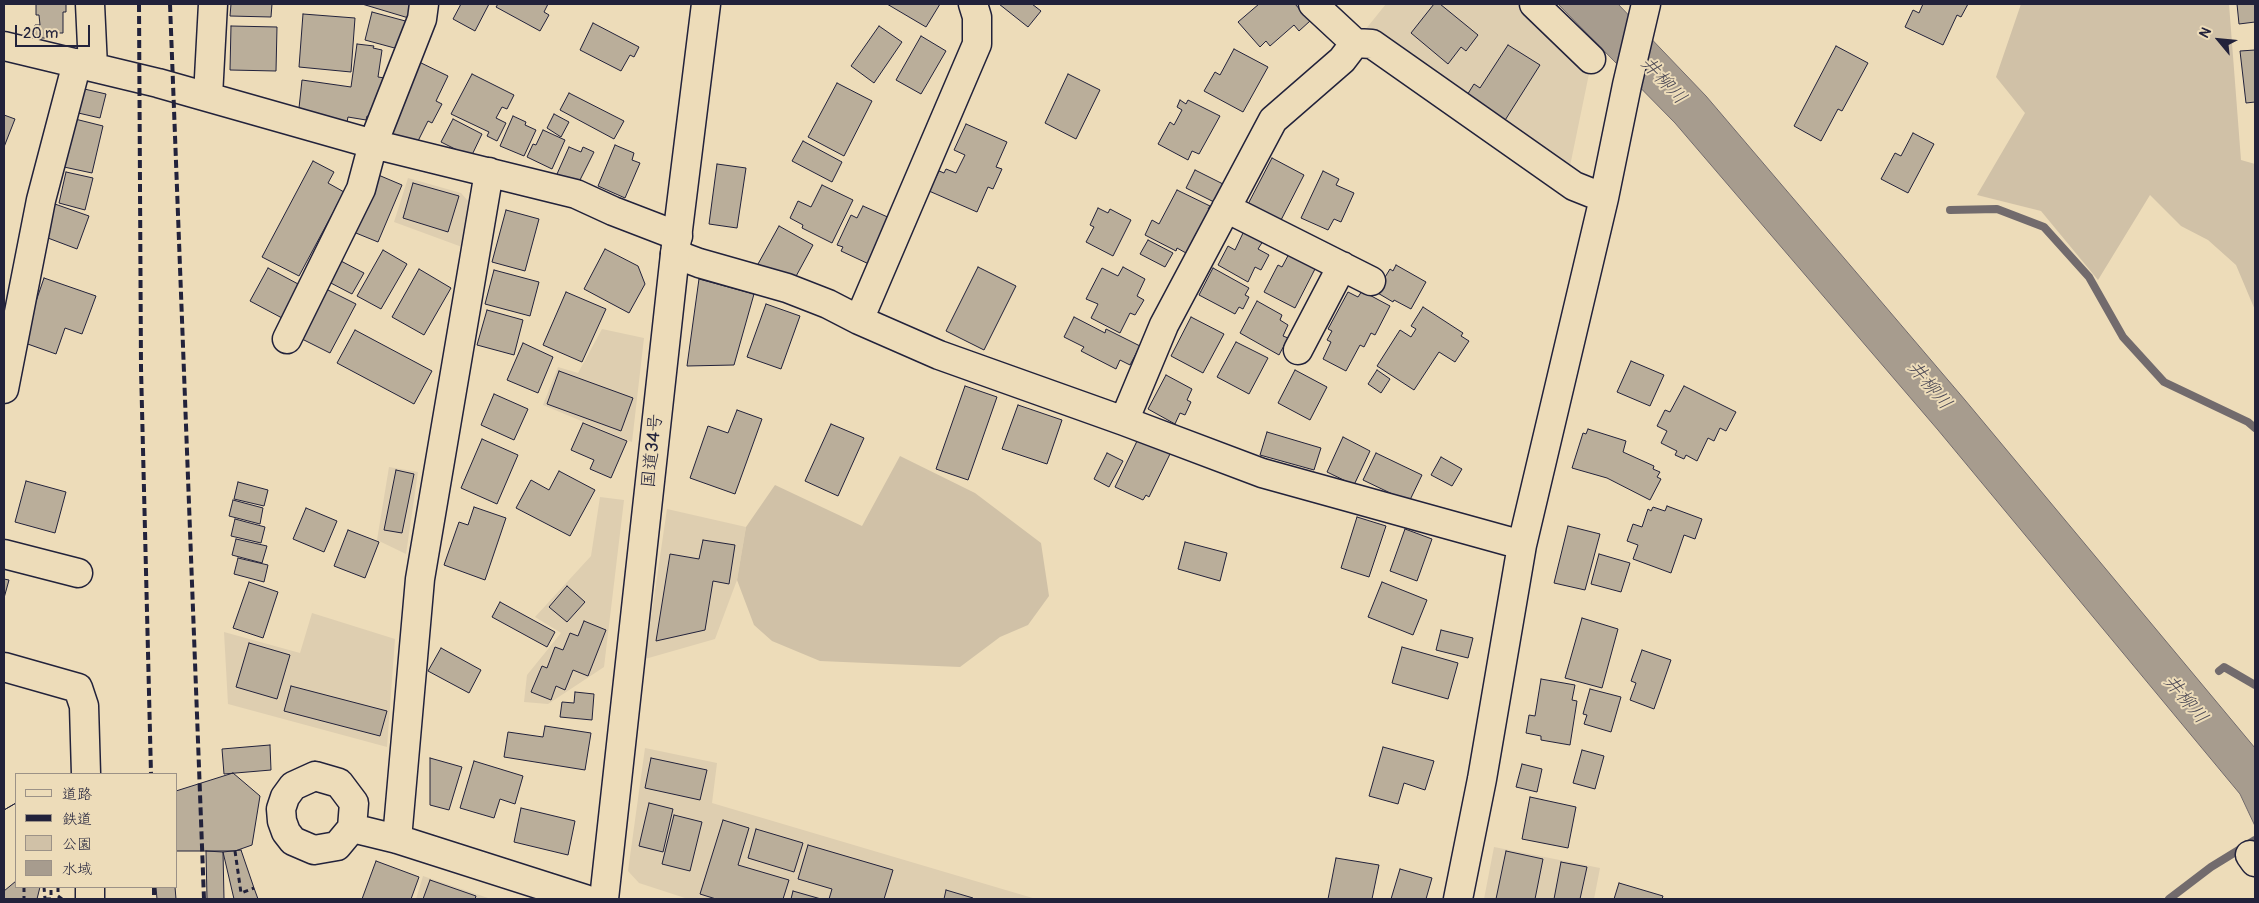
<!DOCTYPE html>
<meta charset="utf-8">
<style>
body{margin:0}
#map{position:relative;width:2259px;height:903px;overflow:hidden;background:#eddcb9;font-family:Pangolin,"Klee One",sans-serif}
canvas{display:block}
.frame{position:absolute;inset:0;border:5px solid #22223b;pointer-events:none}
.legend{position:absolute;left:15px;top:773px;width:162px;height:115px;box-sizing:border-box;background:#eddcb9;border:1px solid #9c9287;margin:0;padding:6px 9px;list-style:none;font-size:15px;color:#22223b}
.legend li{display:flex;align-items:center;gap:10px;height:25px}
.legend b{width:25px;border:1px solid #9c9287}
.north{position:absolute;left:2194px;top:15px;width:50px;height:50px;-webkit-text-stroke:4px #eddcb9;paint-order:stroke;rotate:298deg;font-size:14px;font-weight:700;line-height:20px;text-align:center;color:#22223b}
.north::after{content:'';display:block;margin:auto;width:18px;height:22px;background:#22223b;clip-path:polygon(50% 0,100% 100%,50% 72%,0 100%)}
.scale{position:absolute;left:15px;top:25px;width:75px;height:22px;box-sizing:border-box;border:2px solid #22223b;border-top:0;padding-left:6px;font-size:15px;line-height:18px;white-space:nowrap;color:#22223b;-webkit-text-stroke:4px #eddcb9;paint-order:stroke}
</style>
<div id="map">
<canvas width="2259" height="903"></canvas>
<div class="frame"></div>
<ul class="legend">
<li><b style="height:6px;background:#eddcb9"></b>道路</li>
<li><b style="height:6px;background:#22223b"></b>鉄道</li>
<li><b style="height:14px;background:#d0c1a7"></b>公園</li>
<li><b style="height:14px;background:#a79c8e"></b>水域</li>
</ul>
<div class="north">N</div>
<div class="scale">20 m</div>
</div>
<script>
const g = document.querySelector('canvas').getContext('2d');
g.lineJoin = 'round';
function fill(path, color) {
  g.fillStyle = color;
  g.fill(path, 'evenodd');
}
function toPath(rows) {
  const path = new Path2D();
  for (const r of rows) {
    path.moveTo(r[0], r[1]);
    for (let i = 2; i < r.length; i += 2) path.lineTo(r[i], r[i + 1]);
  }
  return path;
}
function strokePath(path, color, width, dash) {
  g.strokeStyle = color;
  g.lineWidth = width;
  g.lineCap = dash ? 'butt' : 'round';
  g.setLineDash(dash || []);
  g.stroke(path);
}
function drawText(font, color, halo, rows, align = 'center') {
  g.font = font + ' Pangolin,"Klee One",sans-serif';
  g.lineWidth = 4;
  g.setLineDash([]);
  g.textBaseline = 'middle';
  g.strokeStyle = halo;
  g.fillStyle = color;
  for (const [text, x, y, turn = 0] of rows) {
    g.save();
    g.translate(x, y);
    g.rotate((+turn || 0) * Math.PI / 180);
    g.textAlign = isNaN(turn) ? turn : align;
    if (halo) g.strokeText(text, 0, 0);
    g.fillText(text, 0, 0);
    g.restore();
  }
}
fill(toPath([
 [1386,4,1525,4,1590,69,1569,171,1365,30],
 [408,178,461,193,468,201,462,247,394,222],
 [602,329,644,338,632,442,543,405,558,367,578,373],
 [389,467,418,472,406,554,377,540],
 [600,497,624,500,604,667,548,704,524,702,527,675,561,633,535,617,591,556],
 [667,509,746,527,737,580,715,639,645,659],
 [312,613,395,639,387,747,228,704,224,632,300,653],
 [645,748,717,763,712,803,1036,899,688,899,639,883,628,871],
 [1494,847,1600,868,1594,899,1484,899],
 [423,876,491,899,416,899]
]), '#deceb0');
fill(toPath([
 [2021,4,2229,4,2241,160,2255,164,2255,310,2236,265,2208,240,2181,226,2150,195,2098,280,2041,211,1977,195,2025,113,1996,77],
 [900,456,975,493,1041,543,1049,596,1028,625,1000,637,960,667,820,661,772,641,754,625,737,580,746,527,775,485,862,526]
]), '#d0c1a7');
const water = toPath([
 [1558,4,1618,4,1706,96,1965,400,2255,748,2255,826,2240,794,1938,430,1675,123,1558,4]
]);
fill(water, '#a79c8e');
strokePath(water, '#726b6d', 1);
strokePath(toPath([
 [1950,210,1997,209,2044,227,2089,277,2123,337,2164,382,2248,422,2255,428],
 [2219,671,2224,667,2255,685],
 [2169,899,2211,867,2255,840]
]), '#726b6d', 8);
const building = toPath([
 [36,4,66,4,66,12,63,12,63,33,50,33,50,38,35,38,35,25,40,25,39,15,36,15,36,4],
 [231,4,272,4,271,17,230,16,231,4],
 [362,4,416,4,412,19,362,4],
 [461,4,489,4,475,31,453,19,461,4],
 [498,4,548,4,544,12,549,15,540,31,496,7,498,4],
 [887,4,940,4,926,27,887,4],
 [999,4,1032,4,1041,11,1028,27,999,4],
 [1259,4,1295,4,1310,21,1299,31,1294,25,1270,46,1266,41,1260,47,1238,22,1259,4],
 [1434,4,1440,4,1478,35,1466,51,1461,47,1448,64,1411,33,1434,4],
 [1923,4,1968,4,1961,17,1957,15,1943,45,1905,27,1913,10,1919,13,1923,4],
 [2237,4,2255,4,2255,22,2239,24,2237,4],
 [372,12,409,22,402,50,365,40,372,12],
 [303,14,355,18,351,72,299,67,303,14],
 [593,23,639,47,634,57,630,55,621,71,580,50,593,23],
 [231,26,277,27,276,71,230,70,231,26],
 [879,26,902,42,874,83,851,66,879,26],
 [921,36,946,51,921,94,896,80,921,36],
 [357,44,374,46,373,48,382,50,378,77,391,79,378,118,367,116,366,120,348,117,347,122,299,108,302,80,351,87,357,44],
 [1508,45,1540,65,1502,125,1464,100,1474,84,1480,88,1508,45],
 [1836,46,1868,63,1842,111,1838,109,1821,141,1794,126,1836,46],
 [1234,49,1268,67,1243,112,1204,91,1215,72,1220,75,1234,49],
 [2255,50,2255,102,2246,103,2240,51,2255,50],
 [415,60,448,76,436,101,442,104,432,123,428,121,416,145,388,132,415,60],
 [472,74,514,95,507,109,502,107,496,118,506,123,497,141,487,136,489,132,451,114,472,74],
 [1068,74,1100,90,1076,139,1045,123,1068,74],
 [837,83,872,101,844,156,808,137,837,83],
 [80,88,106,94,100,118,74,112,80,88],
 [569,93,624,121,614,139,560,110,569,93],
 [1180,100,1186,104,1188,100,1220,116,1199,154,1192,151,1188,160,1158,144,1170,122,1174,125,1182,110,1177,107,1180,100],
 [554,114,569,122,561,137,547,128,554,114],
 [4,115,15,119,4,147,4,115],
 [513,116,526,122,525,125,536,130,524,156,500,146,513,116],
 [75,119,103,126,92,173,64,167,75,119],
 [453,119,482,134,471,157,441,142,453,119],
 [966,124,1007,142,996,167,1002,169,993,189,988,187,977,212,929,191,939,171,944,173,946,169,956,173,965,155,954,150,966,124],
 [543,130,565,140,552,169,527,157,533,144,536,145,543,130],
 [1913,133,1934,144,1908,193,1881,179,1895,153,1901,156,1913,133],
 [803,141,842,162,832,182,792,161,803,141],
 [615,145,634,153,632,160,640,163,625,198,598,186,615,145],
 [569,147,581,152,583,147,594,152,578,184,557,174,569,147],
 [1272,158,1304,175,1278,226,1246,208,1272,158],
 [313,161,334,172,328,183,344,192,299,276,262,257,313,161],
 [717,164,746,168,737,228,709,224,717,164],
 [1195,170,1229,187,1220,205,1186,188,1195,170],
 [1323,171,1339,179,1336,185,1354,193,1341,222,1334,219,1328,230,1301,218,1323,171],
 [66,172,93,178,85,210,59,203,66,172],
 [376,174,402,185,378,242,351,231,376,174],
 [413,183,459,196,448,232,403,218,413,183],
 [822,185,853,200,832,243,802,228,803,225,790,218,798,201,811,207,822,185],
 [1177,190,1210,206,1208,209,1212,211,1200,234,1197,232,1186,253,1177,248,1176,251,1145,235,1152,220,1159,224,1177,190],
 [52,203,89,216,77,249,40,235,52,203],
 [863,206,892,219,871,265,841,251,843,247,837,245,851,215,857,218,863,206],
 [1098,208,1108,213,1110,209,1131,220,1113,256,1086,242,1094,227,1090,225,1098,208],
 [506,210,539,219,525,271,492,262,506,210],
 [779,226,813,245,794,280,777,275,758,264,779,226],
 [1244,231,1263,241,1258,249,1269,255,1261,270,1255,267,1248,282,1218,265,1228,246,1235,250,1244,231],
 [1148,240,1173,253,1165,267,1140,254,1148,240],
 [605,249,638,266,645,284,629,313,584,289,605,249],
 [383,250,407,264,381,309,357,296,383,250],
 [1290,252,1307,261,1306,264,1315,269,1295,308,1264,292,1278,265,1282,267,1290,252],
 [339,260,364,273,352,294,327,281,339,260],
 [1396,265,1426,282,1411,309,1394,300,1393,302,1376,292,1390,269,1393,271,1396,265],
 [978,267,1016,286,984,350,946,331,978,267],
 [1123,267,1145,279,1137,296,1144,300,1135,315,1130,313,1120,333,1091,318,1098,304,1086,299,1102,268,1118,276,1123,267],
 [268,268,300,285,282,318,250,301,268,268],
 [1213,268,1249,288,1245,295,1249,297,1243,309,1239,307,1235,314,1199,295,1213,268],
 [419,269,451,288,424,335,392,317,419,269],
 [494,270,539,282,530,316,485,304,494,270],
 [44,278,96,296,82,334,65,328,56,354,22,342,44,278],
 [699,279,754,294,734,365,687,366,699,279],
 [326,289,356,304,330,353,300,338,326,289],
 [1362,291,1390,306,1375,335,1371,333,1364,347,1360,345,1346,371,1323,359,1331,342,1327,340,1332,331,1328,329,1348,292,1358,297,1362,291],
 [566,292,606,309,582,362,543,345,566,292],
 [1257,301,1282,315,1280,320,1288,325,1283,336,1288,338,1279,355,1240,333,1257,301],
 [766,304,800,316,781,369,747,357,766,304],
 [1423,307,1463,333,1461,336,1469,341,1455,362,1439,352,1414,390,1377,366,1400,330,1411,337,1416,329,1411,326,1423,307],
 [487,310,523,320,514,355,477,345,487,310],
 [1074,317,1105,333,1106,329,1140,346,1130,365,1120,360,1116,369,1081,351,1084,347,1064,337,1074,317],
 [1191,317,1224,334,1203,373,1171,356,1191,317],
 [355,330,432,371,414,404,337,363,355,330],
 [1236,342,1268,358,1249,394,1217,377,1236,342],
 [523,343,553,357,538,393,507,380,523,343],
 [1631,361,1664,375,1650,406,1617,392,1631,361],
 [1295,370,1327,387,1310,420,1278,403,1295,370],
 [1377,370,1390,379,1381,393,1368,384,1377,370],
 [559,371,633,398,621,431,547,404,559,371],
 [1166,375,1192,389,1187,400,1191,402,1185,415,1180,413,1175,424,1148,409,1166,375],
 [965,386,997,397,968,480,936,469,965,386],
 [1684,386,1736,412,1726,431,1720,428,1714,441,1708,438,1697,461,1686,455,1684,459,1675,455,1677,451,1661,443,1667,431,1657,426,1665,410,1670,412,1684,386],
 [494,394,528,409,514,440,481,425,494,394],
 [1018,405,1062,420,1047,464,1002,449,1018,405],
 [737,410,762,419,735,494,690,478,708,426,728,433,737,410],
 [583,423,627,441,611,478,590,469,594,460,571,450,583,423],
 [831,424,864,438,838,496,805,481,831,424],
 [1588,429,1626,441,1623,452,1654,466,1653,469,1660,472,1657,477,1661,479,1650,500,1607,478,1572,468,1583,433,1586,434,1588,429],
 [1267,432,1321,448,1314,470,1260,455,1267,432],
 [1343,437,1370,451,1354,485,1327,472,1343,437],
 [482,439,518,455,497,504,461,488,482,439],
 [1138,439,1170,454,1149,497,1146,495,1143,500,1115,487,1138,439],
 [1107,453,1123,461,1109,487,1094,479,1107,453],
 [1376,453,1422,475,1409,502,1363,480,1376,453],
 [1441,457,1462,469,1452,486,1431,475,1441,457],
 [396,470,414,474,402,533,384,530,396,470],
 [559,471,595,490,570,536,516,508,531,480,549,490,559,471],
 [26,481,66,492,55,533,15,522,26,481],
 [238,482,268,490,264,506,234,499,238,482],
 [233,500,263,508,260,524,229,516,233,500],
 [1667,506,1702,519,1695,539,1684,535,1671,573,1633,559,1638,545,1627,541,1633,524,1642,527,1648,509,1651,511,1653,507,1665,511,1667,506],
 [474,507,506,518,485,580,444,565,459,522,468,525,474,507],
 [306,508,337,521,324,552,293,539,306,508],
 [1357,517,1386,526,1369,577,1341,568,1357,517],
 [235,519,265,527,261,543,231,536,235,519],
 [1568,526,1600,534,1585,590,1554,583,1568,526],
 [1405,529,1432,539,1417,581,1390,571,1405,529],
 [348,530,379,542,365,578,334,566,348,530],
 [236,539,267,546,262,563,232,555,236,539],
 [703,540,735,545,729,584,713,581,705,630,656,641,670,554,699,559,703,540],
 [1185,542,1227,553,1220,581,1178,569,1185,542],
 [1599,554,1630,563,1621,592,1591,584,1599,554],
 [238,558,268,565,264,582,234,574,238,558],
 [4,579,9,580,4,598,4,579],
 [249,582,278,592,263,638,233,628,249,582],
 [1382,582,1427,600,1413,635,1368,617,1382,582],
 [567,586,585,602,567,622,549,607,567,586],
 [500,602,555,632,547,647,492,617,500,602],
 [1582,618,1618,629,1602,688,1565,678,1582,618],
 [584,621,606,630,588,676,573,670,565,690,556,686,551,700,531,692,542,666,547,668,555,647,563,650,570,633,578,636,584,621],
 [1441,630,1473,638,1468,658,1436,650,1441,630],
 [249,643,290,655,277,699,236,687,249,643],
 [1402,647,1458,663,1448,699,1392,683,1402,647],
 [441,648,481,670,469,693,428,671,441,648],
 [1642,650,1671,660,1654,709,1630,700,1636,683,1631,681,1642,650],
 [1541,679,1575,685,1572,700,1577,701,1570,745,1541,740,1541,736,1526,733,1529,715,1535,716,1541,679],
 [291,686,387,711,380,736,284,711,291,686],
 [1590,689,1621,697,1611,732,1584,724,1587,715,1583,714,1590,689],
 [575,692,594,694,592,720,560,717,562,702,574,703,575,692],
 [545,726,591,733,585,770,504,757,508,732,543,737,545,726],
 [270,745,271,770,224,774,222,749,270,745],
 [1383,747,1434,761,1425,790,1404,783,1398,804,1369,796,1383,747],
 [1582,750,1604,756,1595,789,1573,783,1582,750],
 [430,758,462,767,449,810,430,805,430,758],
 [651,758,707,770,700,800,645,788,651,758],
 [474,761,523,776,515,804,500,799,494,818,460,808,474,761],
 [1522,764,1542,769,1537,792,1516,787,1522,764],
 [233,773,260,796,252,845,235,851,176,851,176,791,233,773],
 [1530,797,1576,807,1568,848,1522,839,1530,797],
 [16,803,16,887,40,887,37,899,4,899,4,810,16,803],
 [16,803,16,881,4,891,4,810,16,803],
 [649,803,673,809,663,852,639,846,649,803],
 [521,808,575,821,568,855,514,842,521,808],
 [674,815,702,822,690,871,662,864,674,815],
 [723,820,749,828,738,865,789,880,783,899,716,899,700,894,723,820],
 [756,829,803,843,794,872,748,858,756,829],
 [808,845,893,870,884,899,829,899,832,889,798,879,808,845],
 [241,850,254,888,258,899,234,899,223,852,241,850],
 [206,851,223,852,224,899,207,899,206,851],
 [1506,851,1543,859,1535,899,1496,899,1506,851],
 [1336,858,1379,865,1372,899,1328,899,1336,858],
 [376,861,419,877,411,899,362,899,376,861],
 [1561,862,1587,867,1580,899,1554,899,1561,862],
 [1400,869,1432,878,1426,899,1391,899,1400,869],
 [430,880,476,896,475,899,423,899,430,880],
 [1619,883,1663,896,1662,899,1614,899,1619,883],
 [156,887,175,887,176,899,157,899,156,887],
 [946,890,973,898,973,899,944,899,946,890],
 [793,891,821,899,791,899,793,891]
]);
fill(building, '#baae9a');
strokePath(building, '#22223b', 1);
const minor = toPath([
 [90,4,93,67],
 [1313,4,1355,43],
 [1534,4,1591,59],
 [4,46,158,83,373,144,576,194,613,211,678,236],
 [208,96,213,4],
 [1226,208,1371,281],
 [675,254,699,263,787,288,828,304,859,320,939,355,1124,421,1262,473,1522,545],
 [859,320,977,44,977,17,973,4],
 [287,339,361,189,373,144,422,19,424,4],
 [1298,350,1342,266],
 [4,389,41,200,77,63],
 [1124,421,1164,325,1273,120,1342,60,1355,43,1372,44,1574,186,1604,198],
 [4,554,78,573],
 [4,667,78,688,84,706,86,774],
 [315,776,339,783,354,803,352,828,337,846,314,850,293,841,286,832,282,821,281,809,285,797,293,786,315,776],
 [352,828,397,839,585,899],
 [397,839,420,579,489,172],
 [2250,855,2255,862],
 [90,887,90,899],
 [1458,899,1482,779,1522,545,1604,198,1627,85,1646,4]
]);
const highway = toPath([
 [604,899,675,254,706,4]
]);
strokePath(minor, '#22223b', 31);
strokePath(highway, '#22223b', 31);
strokePath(toPath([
 [235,851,241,893,254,888],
 [24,887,24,899],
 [44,887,45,899],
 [58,887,58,896,62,899],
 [46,899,51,899,51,887]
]), '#22223b', 3, [5, 4]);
strokePath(minor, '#eddcb9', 28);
strokePath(highway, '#eddcb9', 28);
strokePath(toPath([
 [139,4,141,368,151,774],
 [170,4,204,899],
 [154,887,154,899]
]), '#22223b', 4, [8, 4]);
drawText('18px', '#22223b', '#eddcb9', [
 ["国道34号",653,451,-84]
]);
drawText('italic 19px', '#4a4754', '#eddcb9', [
 ["井柳川",1663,81,47],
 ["井柳川",1929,386,50],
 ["井柳川",2185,700,50]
]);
</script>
